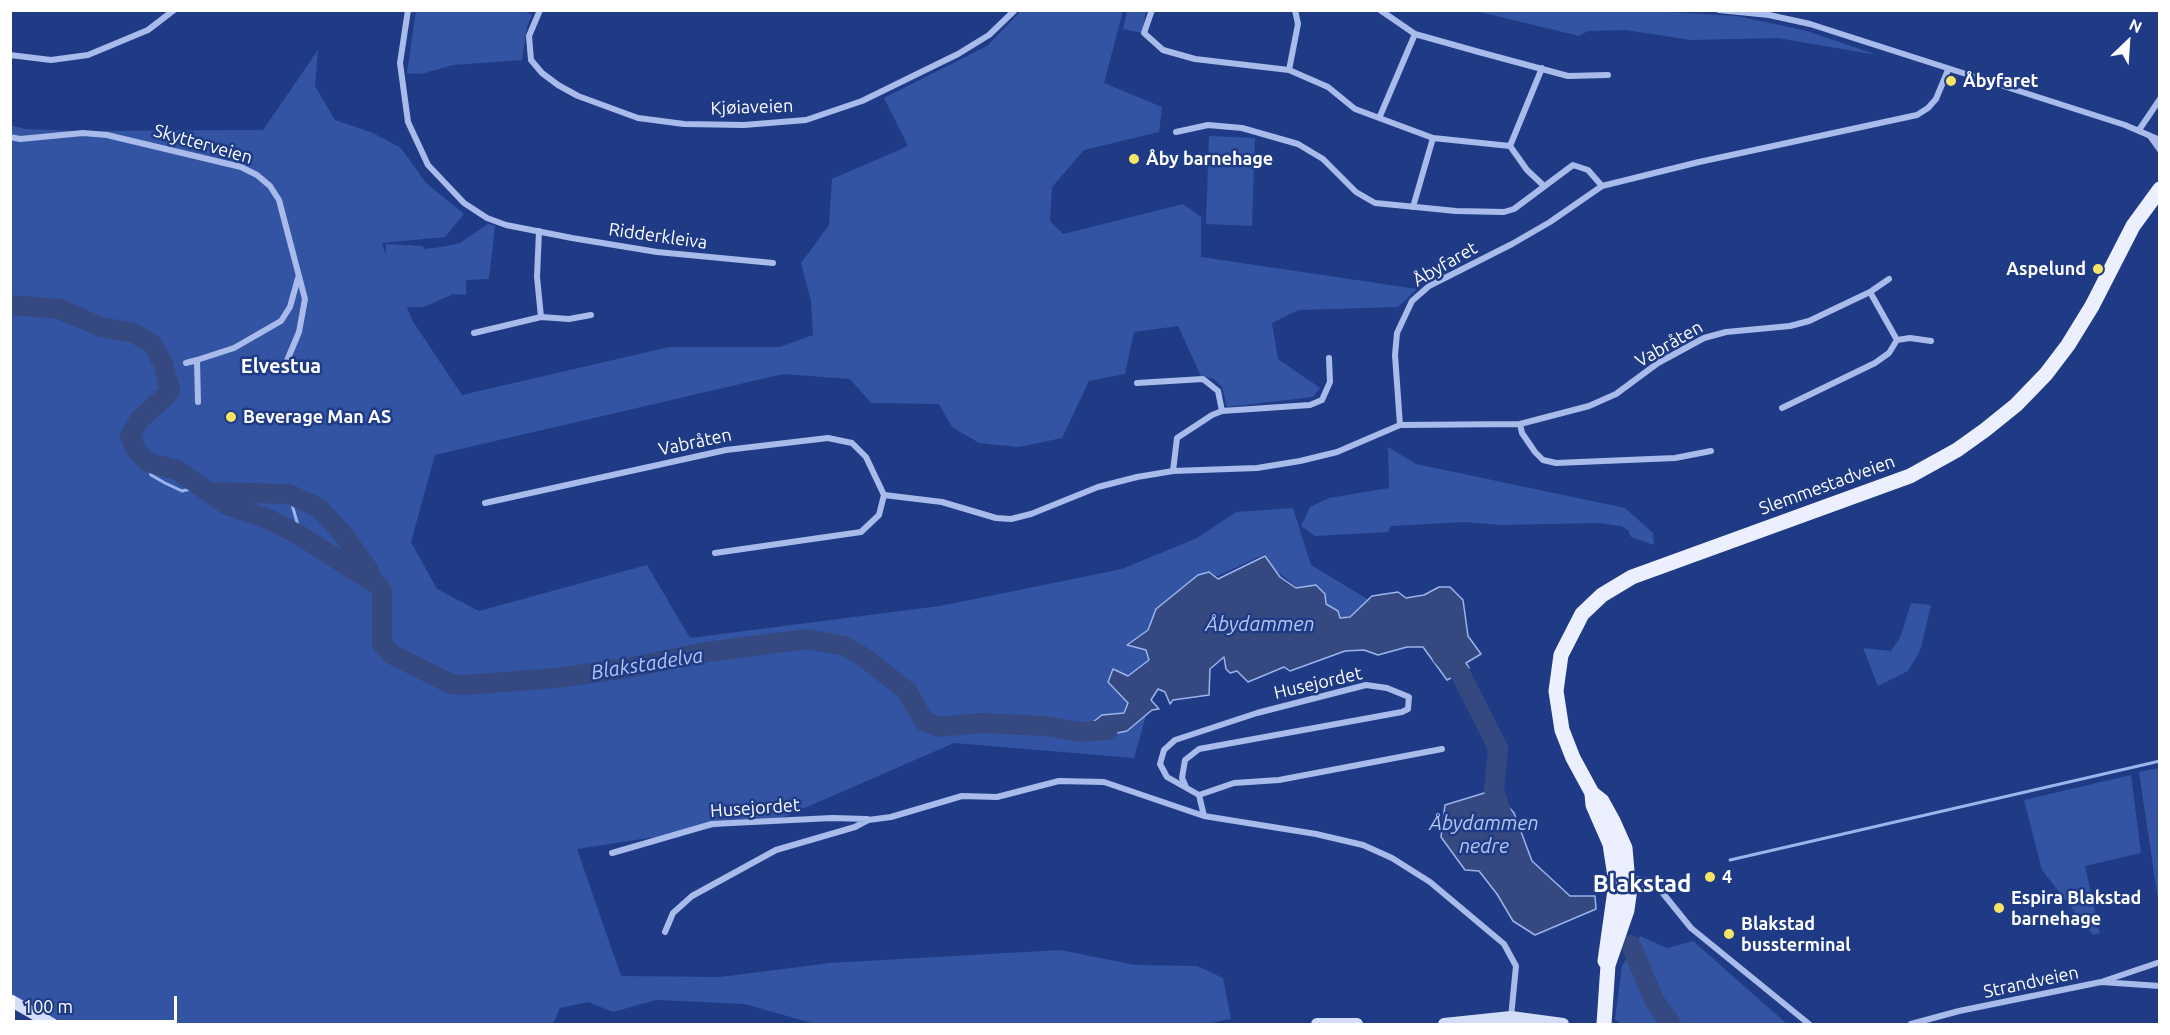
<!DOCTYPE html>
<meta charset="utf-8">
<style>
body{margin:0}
#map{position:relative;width:2170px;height:1035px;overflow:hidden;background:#1f3b85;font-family:Ubuntu,sans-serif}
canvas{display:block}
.frame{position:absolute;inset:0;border:12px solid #fff;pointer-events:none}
.north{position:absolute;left:2098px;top:12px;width:60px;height:60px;-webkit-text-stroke:4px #1f3b85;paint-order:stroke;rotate:25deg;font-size:16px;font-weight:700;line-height:24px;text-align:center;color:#fff}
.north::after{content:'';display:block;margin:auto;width:21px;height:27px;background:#fff;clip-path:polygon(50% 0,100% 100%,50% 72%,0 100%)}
.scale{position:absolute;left:12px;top:996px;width:165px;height:27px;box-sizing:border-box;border:3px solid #fff;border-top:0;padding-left:8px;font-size:18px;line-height:21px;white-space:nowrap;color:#fff;-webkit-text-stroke:4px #1f3b85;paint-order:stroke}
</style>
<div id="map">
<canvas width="2170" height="1035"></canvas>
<div class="frame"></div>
<div class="north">N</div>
<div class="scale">100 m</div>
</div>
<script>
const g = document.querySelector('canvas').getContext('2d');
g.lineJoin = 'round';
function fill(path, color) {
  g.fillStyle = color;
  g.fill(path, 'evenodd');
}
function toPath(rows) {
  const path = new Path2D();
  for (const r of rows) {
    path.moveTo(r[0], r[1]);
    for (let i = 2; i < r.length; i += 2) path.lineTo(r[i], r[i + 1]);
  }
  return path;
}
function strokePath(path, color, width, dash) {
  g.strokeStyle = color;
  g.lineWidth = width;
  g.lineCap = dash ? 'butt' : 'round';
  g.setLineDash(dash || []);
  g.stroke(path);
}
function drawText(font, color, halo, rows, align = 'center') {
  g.font = font + ' Ubuntu,sans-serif';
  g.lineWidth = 5;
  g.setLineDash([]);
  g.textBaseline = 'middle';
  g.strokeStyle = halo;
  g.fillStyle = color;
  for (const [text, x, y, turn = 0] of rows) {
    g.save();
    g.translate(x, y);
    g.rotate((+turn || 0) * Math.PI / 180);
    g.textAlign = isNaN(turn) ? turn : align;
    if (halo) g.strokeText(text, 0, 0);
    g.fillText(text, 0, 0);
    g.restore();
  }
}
fill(toPath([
 [522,10,532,15,527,27,522,60,453,65,421,74,407,73,416,11],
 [1632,10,1737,16,1807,31,1877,55,1778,38,1691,40,1626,30,1588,31,1579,36,1476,11],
 [1021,11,1123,11,1104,83,1162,107,1159,132,1084,150,1052,187,1050,221,1063,234,1183,204,1201,217,1201,257,1417,289,1398,307,1298,310,1272,323,1278,359,1320,388,1313,397,1227,407,1222,387,1214,379,1201,376,1178,326,1134,332,1125,374,1089,381,1062,438,1019,447,979,443,952,427,939,404,871,403,850,379,783,374,435,455,411,542,437,589,479,611,647,565,690,638,940,606,1122,569,1197,538,1236,512,1293,508,1311,565,1369,600,1349,628,1274,569,1265,554,1181,593,1134,758,954,743,784,817,577,849,621,976,720,977,830,963,1060,950,1135,965,1197,966,1223,978,1231,1019,1205,1024,815,1024,745,1004,656,1000,613,1012,588,1002,560,1008,553,1024,53,1024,11,1000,11,125,25,129,76,131,263,130,318,50,315,86,335,120,373,133,401,148,426,183,464,214,445,237,382,243,386,256,386,244,423,246,424,249,442,247,460,243,488,224,495,226,489,279,466,280,466,295,453,294,424,307,407,307,412,320,462,395,669,347,780,347,813,335,811,301,801,263,829,225,832,179,908,146,884,98,987,46],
 [1127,11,1146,11,1142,33,1123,29],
 [1209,136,1255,138,1252,226,1206,224],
 [1388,447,1416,464,1625,508,1653,533,1654,545,1631,537,1628,530,1621,526,1599,523,1500,525,1465,522,1391,526,1388,532,1315,536,1301,526,1310,507,1329,498,1389,488],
 [1911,603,1931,605,1920,651,1908,671,1878,686,1863,648,1891,651,1900,638],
 [2159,768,2160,768,2159,907,2139,772],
 [2131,775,2141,853,2085,866,2100,933,2093,935,2042,870,2024,800],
 [1640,936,1667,948,1693,941,1787,1024,1621,1024,1615,1019,1622,966]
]), '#3354a3');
const water = toPath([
 [1265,556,1280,577,1296,588,1316,585,1325,594,1326,604,1338,611,1340,618,1350,617,1372,596,1398,592,1406,598,1424,595,1439,587,1450,587,1463,600,1468,636,1481,654,1466,663,1469,668,1447,680,1423,647,1407,647,1378,655,1364,650,1345,651,1290,671,1284,667,1248,682,1237,671,1230,673,1226,669,1224,657,1210,669,1209,695,1173,700,1170,704,1165,692,1158,689,1151,700,1159,709,1152,710,1127,731,1092,738,1077,727,1088,726,1102,715,1124,713,1128,703,1108,682,1113,669,1128,676,1149,660,1146,650,1127,645,1148,630,1156,609,1198,575,1209,572,1218,579,1265,556],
 [1494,790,1514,813,1532,861,1570,896,1595,896,1596,909,1535,935,1513,921,1497,894,1479,871,1465,870,1441,837,1445,805,1494,790]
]);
fill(water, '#354980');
strokePath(water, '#9bb4eb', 1.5);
strokePath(toPath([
 [147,462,151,475,165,483,182,491,199,487],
 [289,494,301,536],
 [1730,860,2160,761]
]), '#9bb4eb', 3);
strokePath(toPath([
 [10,305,59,309,101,327,134,333,152,344,163,363,170,390,166,396,140,419,130,436,137,451,147,462,177,470,227,505,268,519,301,536,379,586,382,592,382,643,391,654,451,684,465,685,557,678,627,668,706,652,807,639,845,646,865,658,907,691,924,721,939,727,980,723,1044,726,1081,732,1108,730],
 [209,492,289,494,319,508,342,533,368,569,372,581],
 [1442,656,1460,673,1498,748,1494,790,1502,815],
 [1631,945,1654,1000,1671,1024]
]), '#354980', 20);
strokePath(toPath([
 [408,10,400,63,408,122,428,165,464,203,487,218,506,225,572,238,657,252,773,263],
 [540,10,529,36,531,60,542,73,558,85,578,96,638,118,684,124,744,125,806,120,862,101,958,54,989,35,1015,10],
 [1152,10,1144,33,1163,50,1195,59,1289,70,1328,87,1355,109,1433,138,1510,146,1527,170,1543,185],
 [1380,10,1415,34,1479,52,1568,76,1608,75],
 [1719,10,1769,15,1810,24,2125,125,2160,140],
 [10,55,51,60,88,55,148,30,174,10],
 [1289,70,1298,24,1295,10],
 [1380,116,1415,34],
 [2139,130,2160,99],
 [1176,132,1208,125,1242,128,1298,144,1323,159,1356,192,1375,203,1456,211,1504,212,1514,209,1573,165,1588,170,1602,186],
 [2150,136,2160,150],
 [10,137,20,139,83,133,107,135,241,167,257,175,270,186,279,200,305,299,299,332,286,363],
 [1510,146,1542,68],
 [1413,207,1433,138],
 [539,231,537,277,541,317],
 [1870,292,1889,279],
 [474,333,541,317,569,319,591,315],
 [197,360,234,348,281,321,290,307,298,278],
 [186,363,197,360,198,402],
 [1137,383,1203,379,1218,391,1222,411],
 [1782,408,1875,363,1889,353,1897,340],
 [1520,424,1522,433,1535,452,1543,460,1556,463,1675,458,1711,451],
 [1400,425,1395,355,1397,333,1412,301,1429,286,1512,244,1550,222,1602,186,1699,162,1917,115,1928,108,1936,99,1948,70],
 [1173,471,1177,438,1212,415,1222,411,1310,405,1322,400,1330,382,1329,358],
 [485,503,726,450,828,438,852,443,866,457,884,495],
 [715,553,861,532,879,515,884,495,942,502,996,518,1011,519,1031,514,1098,487,1137,477,1173,471,1257,468,1300,461,1337,452,1400,425,1520,424,1589,406,1616,394,1658,363,1704,338,1726,332,1790,326,1809,321,1870,292,1897,340,1910,338,1931,341],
 [1186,787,1182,778,1185,760,1199,749,1402,712,1408,709,1409,697,1387,688,1366,685,1257,713,1175,740,1164,750,1160,764,1167,777,1199,795,1204,816],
 [1199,795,1234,783,1279,780,1442,749],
 [612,853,712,824,832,818,867,819],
 [1629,878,1648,881,1657,886,1691,928,1809,1024],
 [1630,889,1660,889],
 [665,932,673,913,692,896,776,850,855,827,868,820,891,817,962,796,997,797,1059,781,1104,782,1204,816,1316,834,1363,845,1392,858,1430,882,1504,944,1516,966,1511,1017],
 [2104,981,2160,962],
 [1911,1024,1959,1011,2101,982,2160,986]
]), '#a8bbea', 6);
strokePath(toPath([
 [10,1000,52,1024],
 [1317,1024,1357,1024],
 [1444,1024,1511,1017,1563,1024]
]), '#d3ddf8', 12);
strokePath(toPath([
 [1592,794,1593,805,1610,844,1616,883,1605,961,1608,965,1604,1024],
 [1608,965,1627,910,1629,895,1625,848,1613,821,1602,801,1592,793,1573,758,1562,730,1556,691,1561,655,1582,614,1602,595,1632,577,1910,476,1957,450,1985,430,2016,405,2046,374,2068,345,2092,306,2133,226,2160,189]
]), '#ecf0fe', 15);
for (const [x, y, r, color] of [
 [1951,81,6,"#f8e568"],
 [1134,159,6,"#f8e568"],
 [2098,269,6,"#f8e568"],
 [231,417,6,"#f8e568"],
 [1710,877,6,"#f8e568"],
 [1999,908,6,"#f8e568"],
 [1729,934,6,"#f8e568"]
]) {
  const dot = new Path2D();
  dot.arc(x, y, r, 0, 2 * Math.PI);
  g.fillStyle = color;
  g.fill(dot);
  strokePath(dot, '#1f3b85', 2);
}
drawText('bold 18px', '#fff', '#1f3b85', [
 ["Åbyfaret",1963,81],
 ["Åby barnehage",1146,159],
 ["Aspelund",2086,269,"right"],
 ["Beverage Man AS",243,417],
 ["4",1722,877],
 ["Espira Blakstad",2011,898],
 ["barnehage",2011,919],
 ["Blakstad",1741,924],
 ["bussterminal",1741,945]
], 'left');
drawText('18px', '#fff', '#1f3b85', [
 ["Kjøiaveien",752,107,-2],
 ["Skytterveien",203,144,16],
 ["Ridderkleiva",658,236,8],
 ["Åbyfaret",1445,264,-30],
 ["Vabråten",1669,344,-30],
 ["Vabråten",695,442,-12],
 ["Slemmestadveien",1827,485,-20],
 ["Husejordet",1318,683,-13],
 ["Husejordet",755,808,-4],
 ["Strandveien",2031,982,-12]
]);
drawText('bold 20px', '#fff', '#1f3b85', [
 ["Elvestua",281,366]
]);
drawText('italic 20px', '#b3c6f1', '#1f3b85', [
 ["Åbydammen",1260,624],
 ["Blakstadelva",647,664,-9],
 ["Åbydammen",1484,823],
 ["nedre",1484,846]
]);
drawText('bold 24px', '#fff', '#1f3b85', [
 ["Blakstad",1642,884]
]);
</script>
